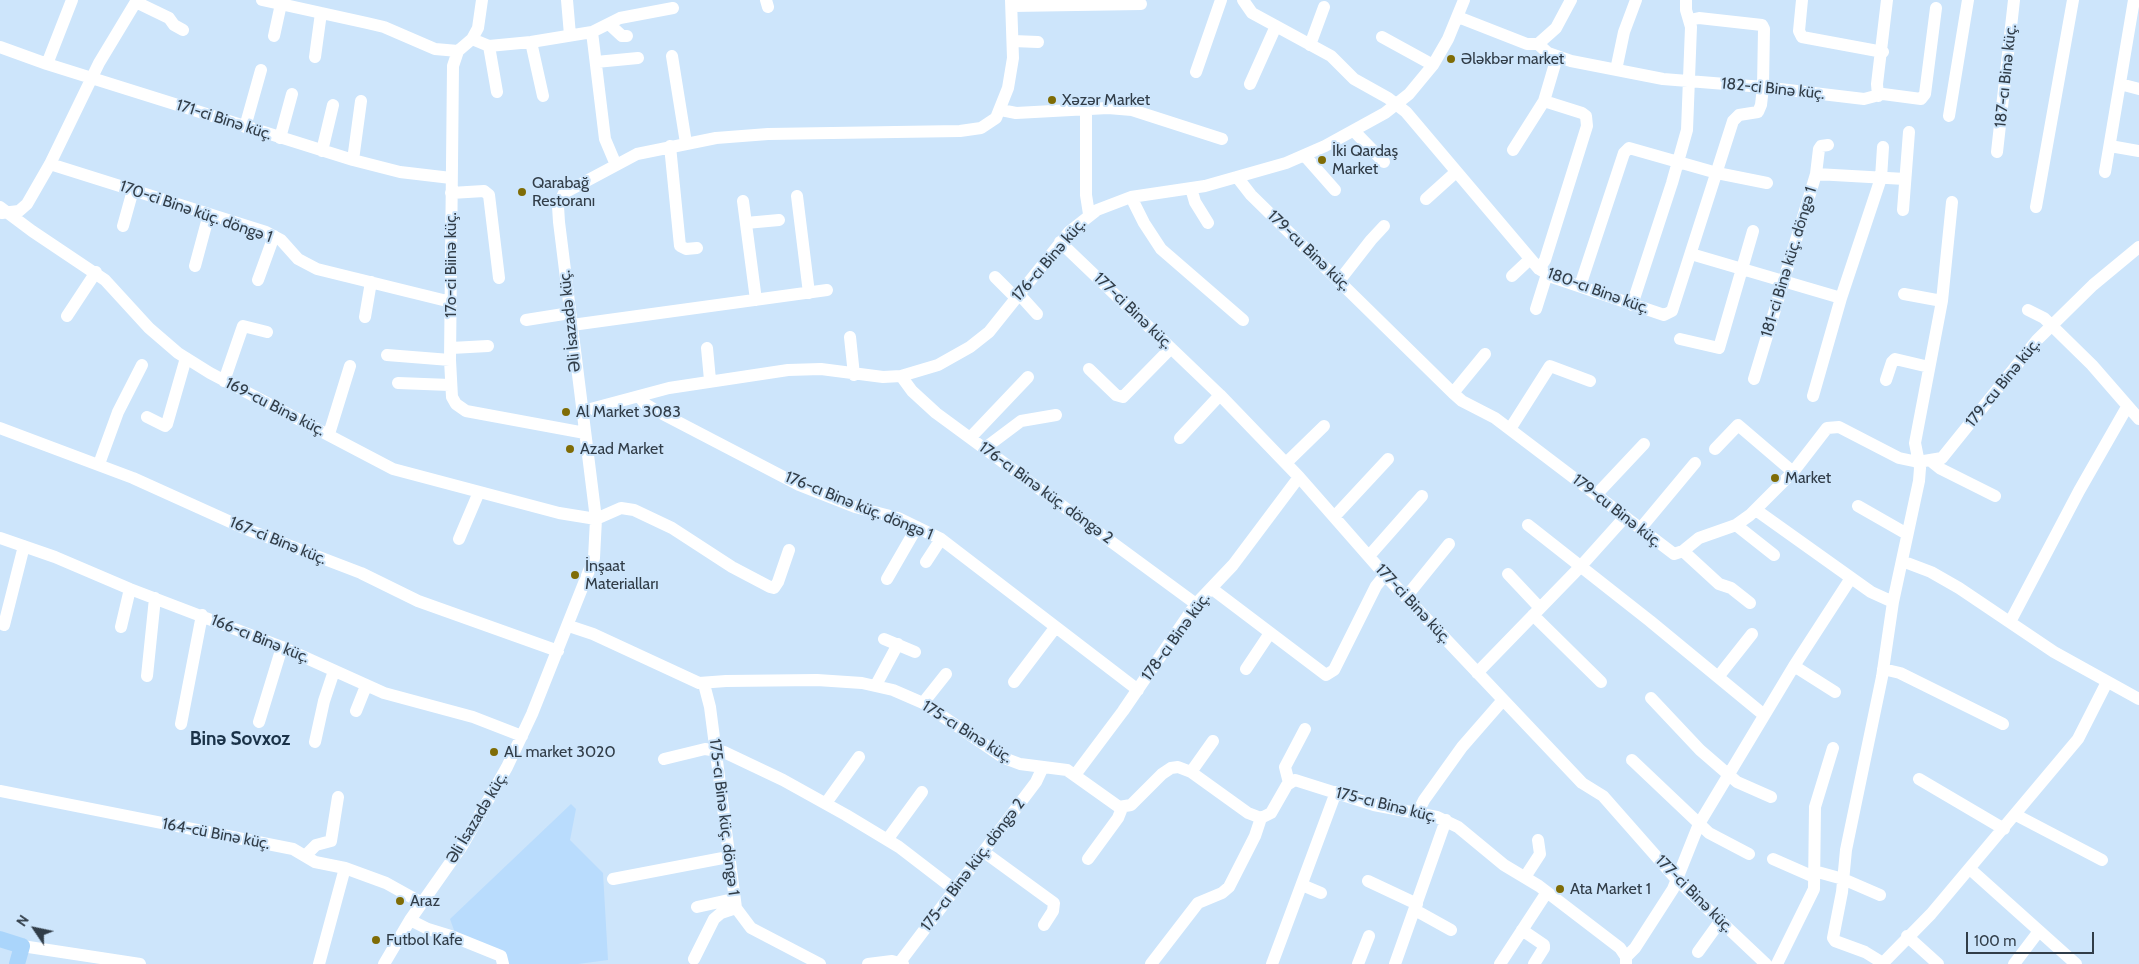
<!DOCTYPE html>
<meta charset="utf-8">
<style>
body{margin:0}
#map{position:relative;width:2139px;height:964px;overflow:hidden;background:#cde5fb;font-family:Cabin,sans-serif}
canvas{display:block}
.north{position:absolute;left:10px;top:904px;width:50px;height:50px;-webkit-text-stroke:4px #cde5fb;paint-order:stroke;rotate:304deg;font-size:14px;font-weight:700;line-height:20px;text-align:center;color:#313d48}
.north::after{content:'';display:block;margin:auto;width:18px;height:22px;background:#313d48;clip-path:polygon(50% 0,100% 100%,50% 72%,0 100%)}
.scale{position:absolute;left:1966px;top:932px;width:128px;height:22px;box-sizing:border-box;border:2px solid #313d48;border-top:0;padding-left:6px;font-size:15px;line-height:18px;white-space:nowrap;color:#313d48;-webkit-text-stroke:4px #cde5fb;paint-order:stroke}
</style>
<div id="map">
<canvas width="2139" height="964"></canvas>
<div class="north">N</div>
<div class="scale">100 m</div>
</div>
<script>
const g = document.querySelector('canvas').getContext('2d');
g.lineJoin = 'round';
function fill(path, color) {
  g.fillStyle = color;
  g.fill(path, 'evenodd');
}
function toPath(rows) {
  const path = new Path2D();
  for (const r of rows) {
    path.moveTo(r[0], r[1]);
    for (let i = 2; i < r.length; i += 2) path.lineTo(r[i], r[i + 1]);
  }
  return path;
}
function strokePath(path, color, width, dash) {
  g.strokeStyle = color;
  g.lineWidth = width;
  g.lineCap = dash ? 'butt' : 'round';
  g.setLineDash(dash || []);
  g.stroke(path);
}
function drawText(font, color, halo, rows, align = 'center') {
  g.font = font + ' Cabin,sans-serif';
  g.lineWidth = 4;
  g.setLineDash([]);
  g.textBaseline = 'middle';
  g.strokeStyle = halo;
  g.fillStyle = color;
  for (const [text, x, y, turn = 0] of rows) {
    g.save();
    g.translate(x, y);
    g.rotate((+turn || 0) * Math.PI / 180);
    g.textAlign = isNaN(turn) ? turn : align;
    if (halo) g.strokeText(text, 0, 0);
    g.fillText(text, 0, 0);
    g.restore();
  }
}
fill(toPath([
 [571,804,576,809,570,840,603,873,608,960,578,964,506,964,455,933,450,919]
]), '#b9dcfd');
strokePath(toPath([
 [262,0,367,23,384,27,435,49,458,51],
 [482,0,478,28,472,39,458,51,453,66,450,360,452,397,456,404,466,411,585,433],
 [567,0,570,35],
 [766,0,768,7],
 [1243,0,1252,13,1331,56,1354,79,1388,98,1406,112,1539,269,1552,277,1664,315,1672,311,1733,121,1739,115,1758,112,1761,105,1763,87,1764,29,1762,25,1699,18,1690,20],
 [1802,0,1799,31,1802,37,1883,52],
 [136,2,169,18,174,25,183,30],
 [1012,6,1141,4],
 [1458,17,1527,44,1538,44,1556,28,1571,0],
 [609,24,622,36,627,36],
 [592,32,620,18,673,8],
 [274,36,281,4],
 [1382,37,1433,65],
 [472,39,489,46,531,42,592,32,605,139,616,165],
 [1013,41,1038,42],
 [531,42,543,96],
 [1538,44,1548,53,1571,61,1663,79,1763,87,1864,99,1883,94,1921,99,1925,94,1936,8],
 [1310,45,1324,7],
 [489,46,497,92],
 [0,47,47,64,353,160,400,172,451,178],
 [672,56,686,143],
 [315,57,321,13],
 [596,62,638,58],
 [47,64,72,0],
 [1616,70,1624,32,1636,0],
 [1196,72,1221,0],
 [1250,84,1276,26],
 [2120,84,2139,89],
 [1878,96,1877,84,1887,0],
 [1001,110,1016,113,1108,108,1132,110,1222,139],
 [1086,110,1086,195,1089,214],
 [1949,116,1968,0],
 [245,127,261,70],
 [1354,131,1384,162],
 [280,138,292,94],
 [670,146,680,246,686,249,697,248],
 [2110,146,2139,151],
 [1513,150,1544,101],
 [322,151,333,105],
 [1997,152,2014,0],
 [1305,156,1335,190],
 [353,160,361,101],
 [50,164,266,232,281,240,298,259,317,269,451,302],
 [2105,172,2134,0],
 [1816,174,1819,149,1821,146,1828,145],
 [1237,177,1251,195,1453,393,1462,401,1495,418,1674,554,1683,551,1699,538,1736,525,1750,515,1793,472,1827,428,1839,427,1899,458,1918,462,1942,458,2037,340,2093,285,2139,247],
 [1191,188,1195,202,1208,223],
 [451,193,484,191,489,195,499,278],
 [797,196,809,293],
 [1131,197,1144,223,1161,249,1243,320],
 [1426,199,1456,172],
 [743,201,756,300],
 [0,207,32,231,105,280,149,328,178,353,210,373,393,469,559,513,596,519,621,508,634,510,672,528,732,567,770,587,774,588,778,582,789,550],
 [2036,207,2073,0],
 [1903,210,1909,132],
 [2,213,19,211,27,204,50,164,99,63,137,0],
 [746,223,779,220],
 [123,226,133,190],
 [1060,242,1220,395,1299,477,1385,575,1582,783,1603,796,1677,880,1766,964],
 [1691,254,1841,298],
 [195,266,209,214],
 [1539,269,1545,260,1587,126,1586,116,1582,113,1544,101,1557,57],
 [1512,276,1529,260],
 [995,277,1015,297],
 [258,280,274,236],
 [1339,281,1371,240,1384,226],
 [1580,286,1624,153,1629,148,1717,173,1767,183],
 [1018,293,1037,314],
 [1904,294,1942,301],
 [1632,305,1672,183,1687,130,1691,27,1686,10,1686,0],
 [1536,309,1547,274],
 [2028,310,2044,318,2092,365,2139,419],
 [67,316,96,272],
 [365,317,371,282],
 [526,320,570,313],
 [572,325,827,290],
 [850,337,854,375],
 [1680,339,1719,348,1753,231],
 [451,348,488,346],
 [707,348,710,380],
 [387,355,450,360],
 [1089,369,1116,395,1123,397,1171,348],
 [901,376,912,391,936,413,1196,604],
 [1754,379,1816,174,1905,179],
 [1886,380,1892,362,1895,359,1929,367],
 [224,381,243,326,267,332],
 [398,383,450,385],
 [1453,393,1485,354],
 [639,396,645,404,655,410,799,485,855,507,898,518,941,539,1138,690],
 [1813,396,1841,298,1881,178,1883,147],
 [583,411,669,388,788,370,821,369,883,377,901,376,938,365,970,347,989,332,1069,232,1097,210,1131,197,1205,186,1286,163,1325,146,1385,113,1409,94,1433,65,1448,39,1464,0],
 [147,417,165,426,167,424,186,358],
 [0,428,133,478,246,529,361,573,418,601,558,651],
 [1510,429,1550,366,1590,381],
 [329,434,350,366],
 [970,438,1028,377],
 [1180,438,1220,395],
 [985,448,1021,421,1056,415],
 [1715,449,1738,425,1793,472],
 [1931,461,1941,469,1995,496],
 [1286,463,1324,426],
 [99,464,118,412,142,365],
 [1597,494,1644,444],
 [1858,506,1907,534],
 [1756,510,1871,592,1893,602],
 [1335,516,1388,459],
 [1528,525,1650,621,1764,715],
 [1736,525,1774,555],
 [1640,529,1695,463],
 [0,538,55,557,130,589,282,647,384,693,473,717,522,736],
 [459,539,479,492],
 [1683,551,1719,584,1731,588,1750,603],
 [1369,556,1422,496],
 [1902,561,1931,572,1959,588,2054,652,2139,699],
 [926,562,941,539],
 [1508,574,1540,608],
 [887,579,917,527],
 [1211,588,1326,675,1334,670,1376,586,1385,575],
 [1406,597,1449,544],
 [1533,615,1601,682],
 [2010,622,2079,491,2127,407],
 [4,625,24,546],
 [569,626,593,634,699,683,726,681,817,680,862,683,893,690,923,703,1004,758,1020,764,1067,770,1119,807,1131,805,1162,774,1171,768,1178,767,1191,772,1248,813,1261,818,1271,813,1287,785,1295,780,1374,805,1437,817,1458,827,1504,865,1539,886,1620,948,1626,957],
 [121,627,130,589],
 [884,639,915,652],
 [1794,666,1835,692],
 [1246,669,1270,633],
 [1883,669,1900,673,2003,724],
 [1477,673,1581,566,1625,517],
 [147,676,155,598],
 [1718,677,1752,634],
 [1014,682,1055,628],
 [704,684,710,707,736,908,751,928,820,964],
 [876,685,898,644],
 [1651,698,1700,750,1737,782,1771,797],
 [923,703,946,674],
 [356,711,366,686],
 [259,722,282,647],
 [181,724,202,615],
 [315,742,324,701,334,671],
 [664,759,705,749,724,752,783,780,846,815,899,847,955,890],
 [1632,760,1709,833,1749,854],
 [1191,772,1213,741],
 [1075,775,1123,711,1196,604,1233,565,1299,477],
 [1919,779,2004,829],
 [1289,783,1285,767,1305,729],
 [0,791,293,849,315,862,345,868,386,883,422,903],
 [826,803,859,757],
 [1418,812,1424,800,1462,747,1503,700],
 [2016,815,2102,860],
 [887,840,922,792],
 [984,852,1054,903,1053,911,1044,925],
 [306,855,316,845,331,841,338,797],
 [1088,859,1118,818,1122,808],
 [1773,859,1814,877],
 [1970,869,2076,964],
 [1814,871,1843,879,1880,895],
 [1525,877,1540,854,1538,840],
 [613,879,728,857],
 [1368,881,1417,904],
 [1302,885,1321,893],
 [697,907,733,899],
 [1415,910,1451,930],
 [410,920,428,929,454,937,501,956,503,964],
 [1522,930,1544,945,1544,948,1534,964],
 [1907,936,1938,964],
 [22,946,140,964],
 [1698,952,1721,920],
 [694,959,714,919,721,913,736,908],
 [900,962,1036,782,1043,767],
 [1883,963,1865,952,1835,941,1833,938,1842,892,1846,850,1882,677,1893,602,1919,481,1920,468,1915,443,1942,301,1952,202],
 [319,964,345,868],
 [384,964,410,920,462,846,507,767,532,714,594,558,596,519,559,222,558,206,564,193,637,154,716,138,768,134,960,131,981,128,996,118,1008,88,1013,58,1011,0],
 [868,964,892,961,903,964],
 [1151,964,1198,903,1222,893,1229,887,1255,836,1261,818],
 [1272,964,1336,792],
 [1358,964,1369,936],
 [1395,964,1446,820],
 [1500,964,1547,892],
 [1626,964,1626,957,1635,948,1673,889,1699,824,1794,666,1851,578],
 [1777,964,1814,889,1815,807,1833,748],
 [1882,964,1931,914,2078,739,2107,682],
 [2014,964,2039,931]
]), '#fff', 12);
strokePath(toPath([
 [0,939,22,946],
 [17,964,22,946]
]), '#aad5fb', 16);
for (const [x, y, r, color] of [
 [1451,59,5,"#7f6c06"],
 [1052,100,5,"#7f6c06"],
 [1322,160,5,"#7f6c06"],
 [522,192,5,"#7f6c06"],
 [566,412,5,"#7f6c06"],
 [570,449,5,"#7f6c06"],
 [1775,478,5,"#7f6c06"],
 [575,575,5,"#7f6c06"],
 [494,752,5,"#7f6c06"],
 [1560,889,5,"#7f6c06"],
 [400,901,5,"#7f6c06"],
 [376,940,5,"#7f6c06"]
]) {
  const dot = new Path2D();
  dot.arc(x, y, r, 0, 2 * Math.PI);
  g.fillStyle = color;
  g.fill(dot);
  strokePath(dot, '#cde5fb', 2);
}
drawText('16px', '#313d48', '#cde5fb', [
 ["Ələkbər market",1461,59],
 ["Xəzər Market",1062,100],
 ["İki Qardaş",1332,151],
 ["Market",1332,169],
 ["Qarabağ",532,183],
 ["Restoranı",532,201],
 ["Al Market 3083",576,412],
 ["Azad Market",580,449],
 ["Market",1785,478],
 ["İnşaat",585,566],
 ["Materialları",585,584],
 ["AL market 3020",504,752],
 ["Ata Market 1",1570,889],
 ["Araz",410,901],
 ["Futbol Kafe",386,940]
], 'left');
drawText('16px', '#313d48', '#cde5fb', [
 ["187-cı Binə küç.",2006,76,-84],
 ["182-ci Binə küç.",1773,89,6],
 ["171-ci Binə küç.",224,120,18],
 ["170-ci Binə küç. döngə 1",196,212,19],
 ["179-cu Binə küç.",1309,251,44],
 ["176-cı Binə küç.",1049,260,-49],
 ["181-ci Binə küç. döngə 1",1789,262,-73],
 ["17o-ci Biinə küç.",451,265,-90],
 ["180-cı Binə küç.",1598,291,20],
 ["177-ci Binə küç.",1133,311,44],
 ["Əli İsazadə küç.",570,321,-96],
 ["179-cu Binə küç.",2003,383,-51],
 ["169-cu Binə küç.",275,407,27],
 ["176-cı Binə küç. döngə 2",1046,493,36],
 ["176-cı Binə küç. döngə 1",859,506,22],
 ["179-cu Binə küç.",1617,511,38],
 ["167-ci Binə küç.",278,541,22],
 ["177-ci Binə küç.",1413,604,47],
 ["178-cı Binə küç.",1176,637,-54],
 ["166-cı Binə küç.",260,639,22],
 ["175-cı Binə küç.",967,732,32],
 ["175-cı Binə küç.",1386,805,14],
 ["175-cı Binə küç. döngə 1",724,817,83],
 ["Əli İsazadə küç.",477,818,-59],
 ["164-cü Binə küç.",216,834,11],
 ["175-cı Binə küç. döngə 2",973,865,-53],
 ["177-ci Binə küç.",1694,894,45]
]);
drawText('bold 19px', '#1a3248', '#cde5fb', [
 ["Binə Sovxoz",240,739]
]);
</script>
